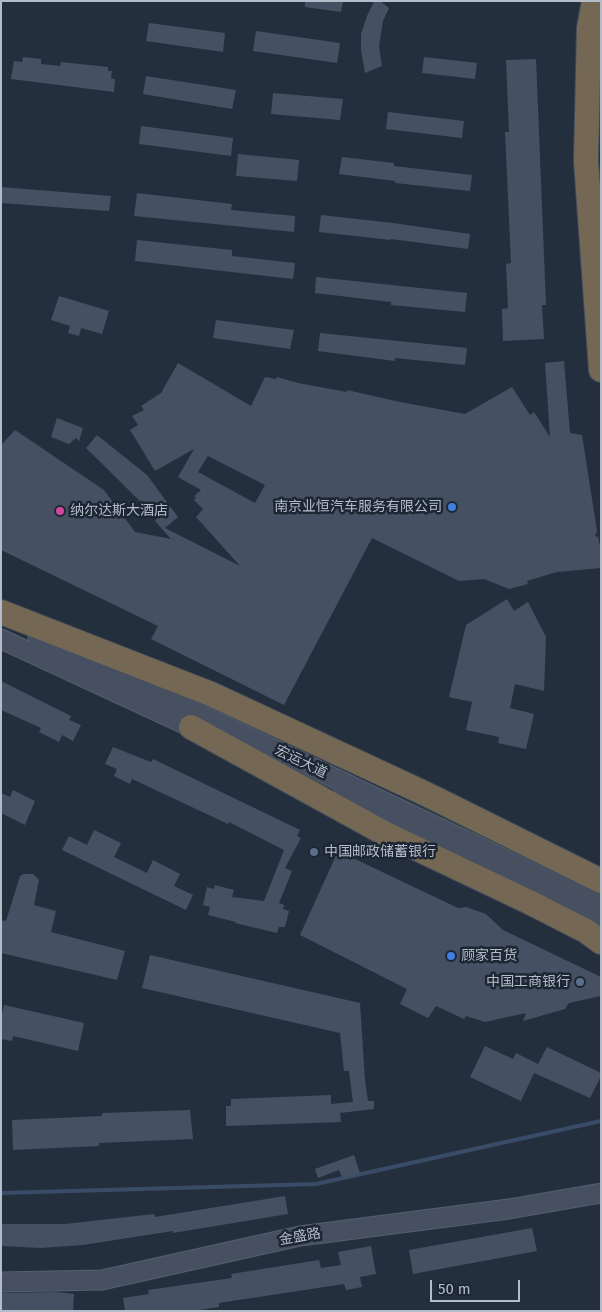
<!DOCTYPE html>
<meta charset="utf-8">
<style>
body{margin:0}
#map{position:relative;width:602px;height:1312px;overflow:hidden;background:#242f3e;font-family:"Fira Sans",sans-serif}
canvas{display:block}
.frame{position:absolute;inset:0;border:2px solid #b4bcc9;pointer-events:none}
.scale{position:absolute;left:430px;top:1280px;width:90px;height:22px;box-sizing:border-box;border:2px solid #b4bcc9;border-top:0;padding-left:6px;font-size:15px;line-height:18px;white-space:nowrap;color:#b4bcc9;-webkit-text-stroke:4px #1d2633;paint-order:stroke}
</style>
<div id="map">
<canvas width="602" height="1312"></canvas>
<div class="frame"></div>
<div class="scale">50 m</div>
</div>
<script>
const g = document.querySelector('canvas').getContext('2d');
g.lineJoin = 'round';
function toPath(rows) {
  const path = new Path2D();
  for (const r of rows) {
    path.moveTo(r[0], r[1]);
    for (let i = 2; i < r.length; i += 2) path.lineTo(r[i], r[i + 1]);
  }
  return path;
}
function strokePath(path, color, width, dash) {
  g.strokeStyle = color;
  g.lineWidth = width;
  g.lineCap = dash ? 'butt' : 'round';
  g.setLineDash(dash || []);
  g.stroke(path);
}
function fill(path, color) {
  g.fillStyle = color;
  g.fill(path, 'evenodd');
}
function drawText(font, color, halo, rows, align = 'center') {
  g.font = font + ' "Fira Sans","Noto Sans SC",sans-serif';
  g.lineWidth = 5;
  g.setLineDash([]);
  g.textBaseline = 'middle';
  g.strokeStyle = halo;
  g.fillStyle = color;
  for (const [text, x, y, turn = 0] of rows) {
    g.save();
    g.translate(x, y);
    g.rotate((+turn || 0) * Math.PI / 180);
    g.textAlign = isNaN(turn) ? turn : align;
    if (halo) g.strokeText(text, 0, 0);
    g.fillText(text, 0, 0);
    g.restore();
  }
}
strokePath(toPath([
 [1,1193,316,1184,601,1121]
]), '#394c67', 4);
fill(toPath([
 [305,1,343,1,341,12,305,7],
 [374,1,380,1,389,8,383,21,379,46,382,66,365,73,361,50,361,34,367,16],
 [149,23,225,33,223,52,146,41],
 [256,31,340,43,337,63,253,51],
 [23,57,41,59,41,64,60,66,61,62,108,67,108,71,112,71,111,79,115,79,114,92,11,79,14,61,22,62],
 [424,57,477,63,475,79,422,73],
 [536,59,546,305,542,305,544,339,503,341,502,309,508,308,506,264,511,263,505,132,509,132,506,60],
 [146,76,236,90,232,109,143,94],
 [273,93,343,99,340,120,271,114],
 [388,112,464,121,462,138,386,129],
 [141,126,233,138,231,156,139,144],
 [238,154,299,160,297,181,236,176],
 [342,157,394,163,394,166,472,175,470,191,395,183,395,181,339,174],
 [1,187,111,196,109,211,1,203],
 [137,193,232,204,231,210,295,216,294,232,134,216],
 [321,215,393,223,470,234,468,249,391,239,391,240,319,232],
 [137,240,232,250,232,256,295,263,293,279,135,261],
 [316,277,467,293,465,312,391,305,391,302,315,293],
 [59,296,109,311,102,334,81,328,79,336,68,333,70,326,51,320],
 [216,320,294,330,290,349,213,338],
 [320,333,467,348,465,365,395,358,395,361,318,351],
 [564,361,570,433,582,435,597,531,595,536,598,537,601,551,601,568,557,572,527,581,528,584,509,589,484,579,459,581,372,538,284,705,151,639,158,626,1,550,1,445,15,430,104,490,135,532,171,539,155,521,157,518,86,448,97,435,147,475,178,517,165,528,240,566,196,517,203,509,194,500,196,498,194,496,201,490,178,477,194,449,155,471,130,430,138,425,132,416,144,410,141,406,161,393,178,363,251,406,265,377,276,379,277,377,298,383,347,392,347,390,400,402,465,414,512,387,530,415,534,412,550,437,545,363],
 [208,456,265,485,255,503,198,472],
 [57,418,83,428,79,441,76,438,69,444,51,437],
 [507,599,514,611,528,602,546,637,544,691,515,684,510,708,534,714,526,749,498,743,499,737,466,730,472,702,449,697,466,625],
 [1,681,71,716,69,720,81,725,73,741,62,735,59,742,39,732,41,728,1,710],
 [113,747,151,762,153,759,300,830,297,836,301,838,285,868,292,871,279,903,284,905,283,909,289,911,285,927,279,927,277,933,235,923,236,922,208,915,210,907,203,905,207,887,214,889,215,885,234,890,232,897,264,901,284,850,229,822,228,824,132,779,130,784,114,776,117,769,105,764],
 [13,790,35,801,25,825,1,813,1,793,10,797],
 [94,830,121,843,114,857,147,873,153,860,180,874,174,886,193,895,186,910,62,850,69,836,87,845],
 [338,851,458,908,466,907,486,914,503,930,601,977,601,996,569,1003,565,1009,523,1021,526,1013,485,1022,466,1016,464,1019,436,1006,428,1018,400,1004,407,989,300,935],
 [24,874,33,874,39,880,34,905,56,911,51,932,125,951,117,980,1,953,1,920,6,921,20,876],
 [150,955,360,1003,365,1080,368,1101,374,1101,374,1109,340,1113,341,1122,226,1126,226,1106,231,1106,231,1099,331,1095,331,1104,353,1102,349,1071,344,1071,340,1033,142,988],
 [4,1005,84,1023,78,1051,13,1036,12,1041,1,1039,1,1019],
 [485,1046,513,1059,516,1053,538,1064,547,1047,601,1073,601,1076,590,1098,534,1073,521,1101,470,1077],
 [190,1110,193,1139,99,1143,99,1146,13,1150,12,1120,102,1116,102,1113],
 [354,1155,360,1173,343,1179,339,1170,318,1178,315,1169],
 [285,1196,288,1214,173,1233,173,1231,83,1245,41,1248,1,1246,1,1224,65,1224,154,1214,155,1217],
 [532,1228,537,1251,413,1274,409,1250],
 [371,1246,376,1274,360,1277,362,1287,346,1290,344,1284,219,1303,219,1307,193,1311,125,1311,123,1298,149,1294,148,1290,232,1278,231,1274,319,1260,321,1268,341,1265,338,1252],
 [57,1292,74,1294,73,1311,1,1311,1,1293]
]), '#455162');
const secondary = toPath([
 [38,637,601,905],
 [1,639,204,733],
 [340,797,601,919],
 [1,1282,102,1280,300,1236,509,1209,601,1193]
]);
const highway = toPath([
 [594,1,589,28,586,161,601,370],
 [1,612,211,694,426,794,601,881],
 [191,727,384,833,529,902,586,931,601,942]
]);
strokePath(secondary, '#565f6c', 21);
strokePath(highway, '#434c59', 26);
strokePath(secondary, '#465061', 19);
strokePath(highway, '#746855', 24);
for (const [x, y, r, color] of [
 [452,507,5,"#3f7fe0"],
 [60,511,5,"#d1479c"],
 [314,852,5,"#5c6f8a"],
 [451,956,5,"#3f7fe0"],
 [580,982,5,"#5c6f8a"]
]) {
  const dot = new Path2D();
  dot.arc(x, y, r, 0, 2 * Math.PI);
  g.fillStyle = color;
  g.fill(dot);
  strokePath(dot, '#1d2633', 2);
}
drawText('14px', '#b4bcc9', '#1d2633', [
 ["南京业恒汽车服务有限公司",442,507,"right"],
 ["纳尔达斯大酒店",70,511],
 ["中国邮政储蓄银行",324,852],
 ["顾家百货",461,956],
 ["中国工商银行",570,982,"right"]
], 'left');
drawText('14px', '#b4bcc9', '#1d2633', [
 ["宏运大道",301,762,26],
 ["金盛路",300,1237,-10]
]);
</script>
